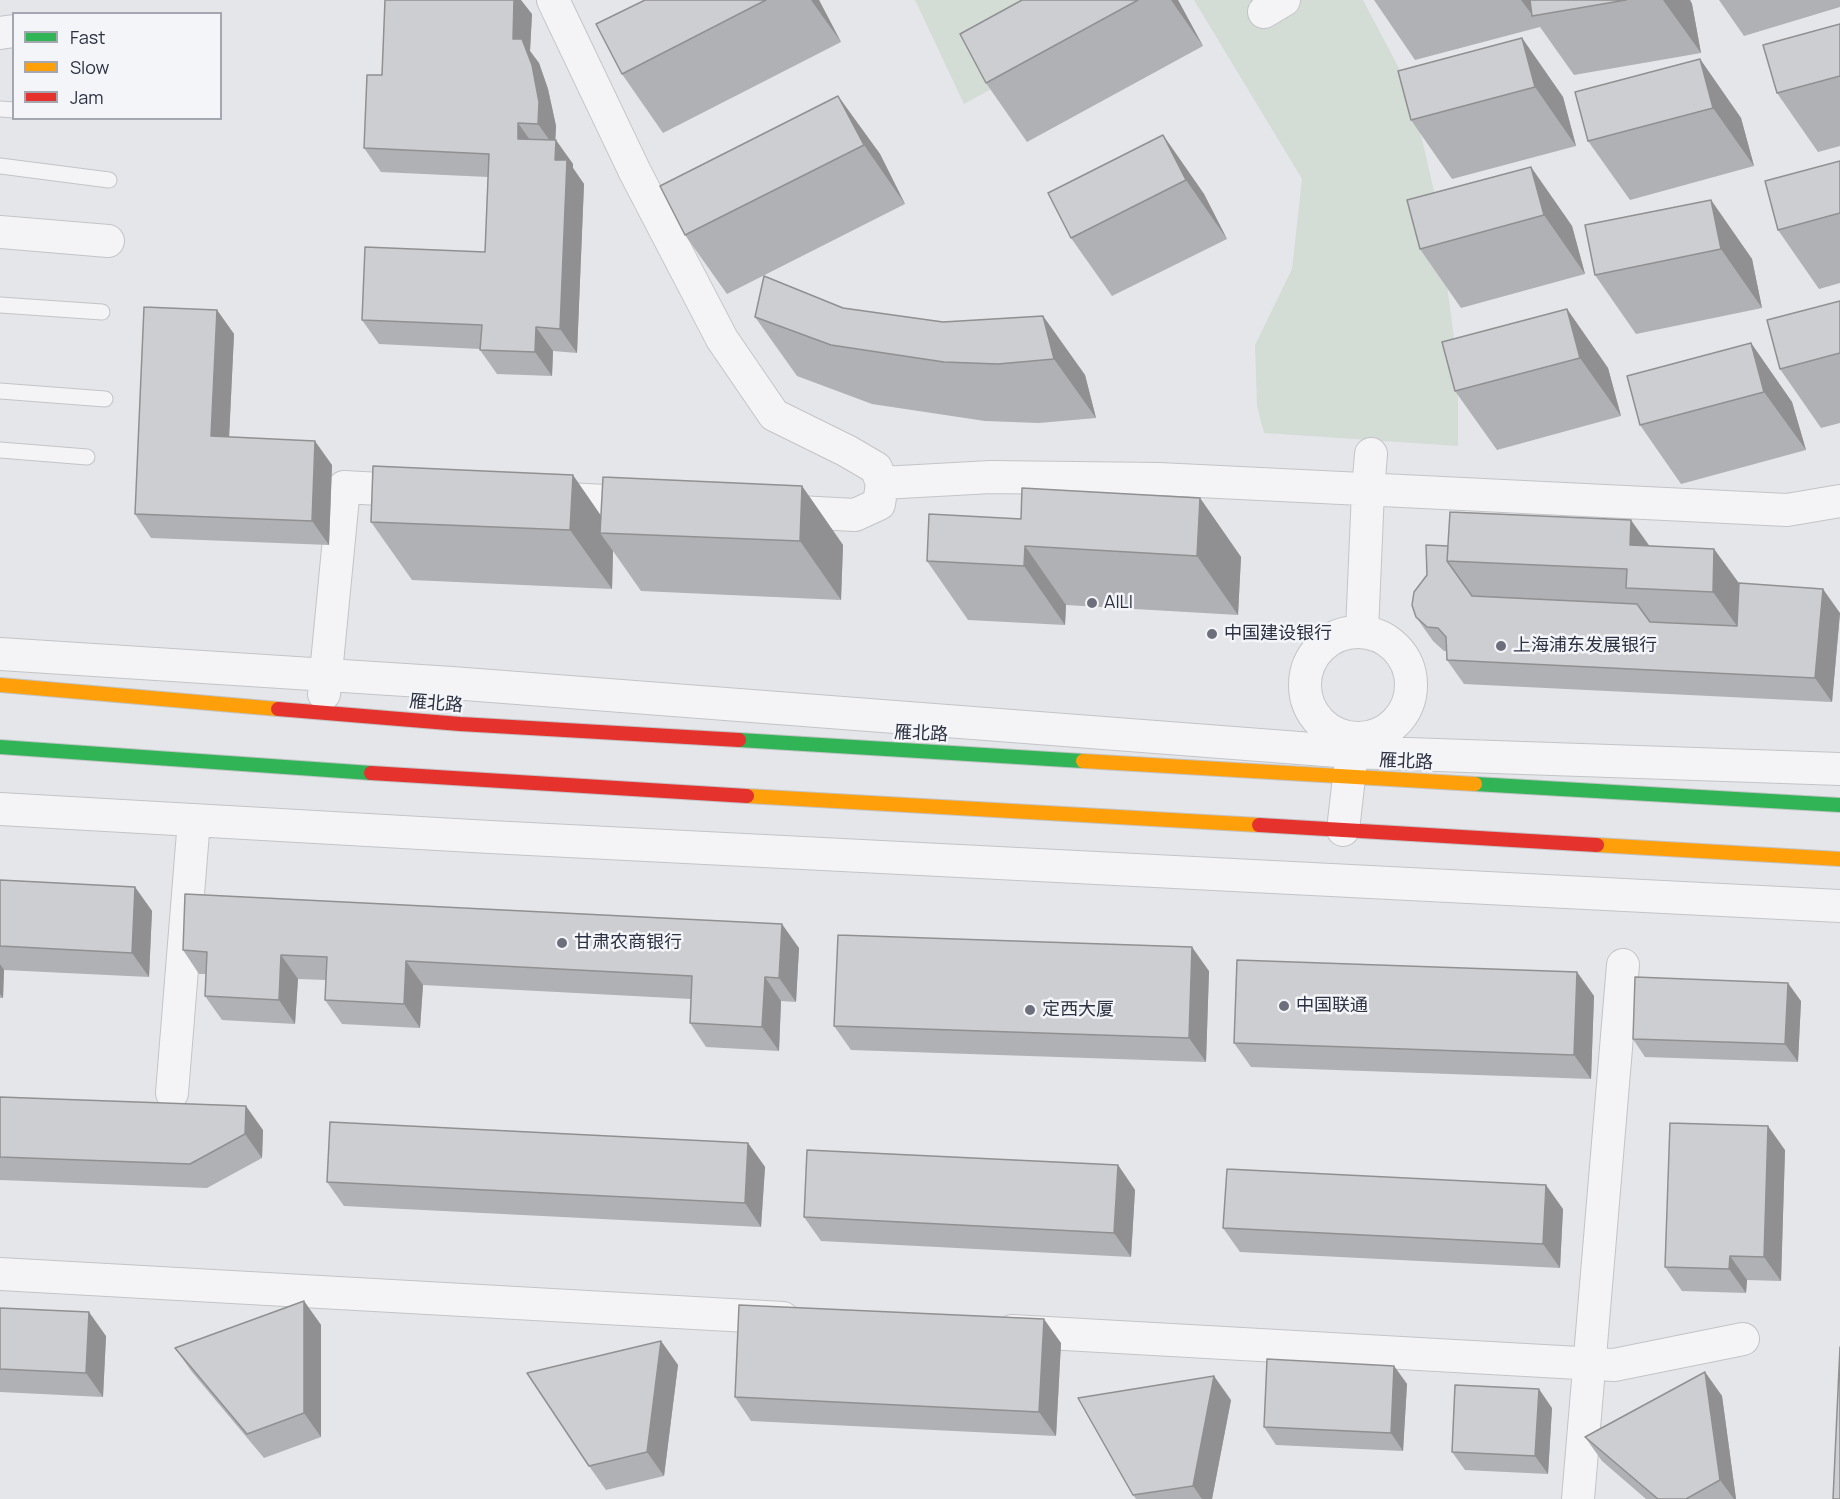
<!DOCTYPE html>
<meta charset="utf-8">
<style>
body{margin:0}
#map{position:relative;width:1840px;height:1499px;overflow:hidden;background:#e5e6e9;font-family:Manrope,sans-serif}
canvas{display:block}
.legend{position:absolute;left:12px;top:12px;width:210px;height:108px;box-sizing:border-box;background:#f3f5f8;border:2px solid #a4a7af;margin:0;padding:8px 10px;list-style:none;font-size:18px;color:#2d3141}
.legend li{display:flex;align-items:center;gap:12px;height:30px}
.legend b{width:30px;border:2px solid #a4a7af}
</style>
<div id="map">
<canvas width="1840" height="1499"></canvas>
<ul class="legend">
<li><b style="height:8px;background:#30b455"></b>Fast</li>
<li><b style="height:8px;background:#ff9f0a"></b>Slow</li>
<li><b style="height:8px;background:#e5322d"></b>Jam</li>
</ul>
</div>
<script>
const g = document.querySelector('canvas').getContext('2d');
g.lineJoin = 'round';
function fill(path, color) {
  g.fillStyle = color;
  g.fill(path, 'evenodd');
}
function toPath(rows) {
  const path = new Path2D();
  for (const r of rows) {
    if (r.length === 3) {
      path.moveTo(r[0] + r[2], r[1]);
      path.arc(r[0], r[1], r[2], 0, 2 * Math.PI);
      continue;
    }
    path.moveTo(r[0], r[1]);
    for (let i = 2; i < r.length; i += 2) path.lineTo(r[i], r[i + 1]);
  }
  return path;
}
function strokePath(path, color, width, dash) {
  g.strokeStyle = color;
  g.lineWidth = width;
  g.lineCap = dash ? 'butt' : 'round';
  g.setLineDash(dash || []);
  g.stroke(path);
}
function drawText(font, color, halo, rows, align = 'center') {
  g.font = font + ' Manrope,"Noto Sans SC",sans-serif';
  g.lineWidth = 5;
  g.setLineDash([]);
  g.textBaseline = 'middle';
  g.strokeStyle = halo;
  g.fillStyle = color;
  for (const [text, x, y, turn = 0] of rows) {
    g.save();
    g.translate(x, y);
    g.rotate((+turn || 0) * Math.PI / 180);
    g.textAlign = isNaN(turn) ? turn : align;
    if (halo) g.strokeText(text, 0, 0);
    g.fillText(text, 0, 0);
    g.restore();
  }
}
fill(toPath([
 [915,0,1154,0,964,104],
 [1194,0,1363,0,1411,91,1436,200,1458,369,1458,446,1264,433,1257,406,1255,345,1292,269,1302,179]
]), '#d4dcd6');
const lane = toPath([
 [0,109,14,110],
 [0,166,109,180],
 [0,305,102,312],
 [0,391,105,399],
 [0,450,87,457]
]);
const street = toPath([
 [553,0,635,172,722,339,774,415,847,451,876,468,882,483,879,504,855,515,780,511],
 [1264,12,1284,0],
 [0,33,14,31],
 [0,232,108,241],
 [882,483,991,477,1159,479,1787,510,1840,501],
 [549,498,643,503],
 [1362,631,1368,491,1371,454],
 [1358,685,53],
 [0,654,452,683,1351,752,1840,769],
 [324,694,344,487,416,491],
 [0,809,490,837,1840,906],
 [1343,830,1352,751],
 [172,1093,194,820],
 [0,1274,783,1318],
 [1012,1331,1614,1365,1743,1339],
 [1578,1499,1623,965]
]);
const fast = toPath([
 [739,740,1083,761],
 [0,747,371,773],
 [1475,784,1840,805]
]);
const slow = toPath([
 [0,685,278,709],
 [1083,761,1475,784],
 [747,796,1259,825],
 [1597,845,1840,859]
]);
const jam = toPath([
 [278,709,460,724,739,740],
 [371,773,747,796],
 [1259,825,1597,845]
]);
strokePath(lane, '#c3c4c7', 17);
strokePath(street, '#c3c4c7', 34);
strokePath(fast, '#c2c3c6', 16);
strokePath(slow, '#c2c3c6', 16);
strokePath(jam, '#c2c3c6', 16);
strokePath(lane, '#f4f4f6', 15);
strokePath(street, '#f4f4f6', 32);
strokePath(fast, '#30b455', 14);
strokePath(slow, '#ff9f0a', 14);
strokePath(jam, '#e5322d', 14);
fill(toPath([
 [645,0,819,0,841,42,663,133,622,74],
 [1022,0,1178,0,1203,46,1027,142,986,83],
 [1374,0,1690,0,1692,4,1701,53,1574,75,1540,27,1415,60],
 [1719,0,1840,0,1840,7,1744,36],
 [532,14,530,51,539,63,548,89,556,126,555,140,573,164,573,168,584,184,577,353,553,351,552,376,497,374,480,350,480,349,379,344,362,320,485,252,488,177,381,172,364,148,382,75],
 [1840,24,1840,146,1818,152,1777,93],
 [1522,38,1563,97,1576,146,1452,179,1411,120],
 [1700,59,1741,118,1754,166,1630,200,1588,141],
 [838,96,880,154,905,204,727,294,685,235],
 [1163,135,1204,194,1227,239,1112,296,1071,238],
 [1840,161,1840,283,1819,289,1778,230],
 [1531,167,1572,226,1585,274,1461,308,1420,249],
 [1711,200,1752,259,1762,308,1636,334,1595,275],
 [1840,301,1840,423,1821,428,1780,369],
 [843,308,943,322,1043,316,1085,375,1096,418,1039,423,985,421,872,404,797,376,755,317],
 [1567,309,1608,368,1621,416,1497,450,1455,391],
 [217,310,234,334,229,437,332,465,329,545,151,538,135,514],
 [1751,343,1792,402,1806,450,1681,484,1640,425],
 [802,486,843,545,841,600,641,591,613,551,612,589,412,580,371,522,601,515],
 [1200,498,1241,557,1238,615,1066,605,1065,625,968,620,927,561,1021,519],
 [1448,546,1649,546,1714,549,1739,583,1840,613,1832,702,1464,684,1447,660,1447,651,1444,651,1433,641,1416,617],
 [0,880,135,887,152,911,149,977,4,970,3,998,0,998],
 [799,948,796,1002,781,1001,779,1051,706,1047,690,1023,691,999,423,985,420,1028,342,1024,325,1000,326,980,298,979,295,1024,222,1020,205,996,206,974,199,974,183,950],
 [1209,971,1206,1062,851,1050,834,1026],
 [1577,972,1594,996,1591,1079,1251,1067,1234,1043],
 [1801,1001,1798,1062,1645,1057,1633,1039],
 [0,1097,263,1130,262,1158,207,1188,0,1180],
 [748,1143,765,1167,761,1227,344,1206,327,1182],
 [1785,1150,1781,1281,1747,1280,1746,1293,1682,1291,1665,1267],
 [1118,1165,1135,1190,1131,1257,821,1241,804,1217],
 [1563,1209,1560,1268,1240,1252,1223,1228],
 [304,1301,321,1325,321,1437,264,1458,192,1372,175,1348],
 [0,1308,106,1336,103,1397,0,1392],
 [661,1341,678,1365,664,1476,606,1490,589,1466],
 [1061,1343,1056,1436,751,1421,735,1397],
 [1394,1366,1407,1384,1403,1451,1276,1445,1264,1427],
 [1705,1372,1722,1396,1736,1499,1646,1499,1602,1461,1585,1437],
 [1231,1400,1212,1499,1136,1499,1133,1495],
 [1552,1408,1548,1474,1465,1470,1452,1452]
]), '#b0b1b4');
fill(toPath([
 [514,0,521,0,532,14,530,51,539,63,548,89,556,126,555,148,538,124,513,39],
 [811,0,819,0,841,42],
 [1171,0,1178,0,1203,46],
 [1521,0,1533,0,1533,16],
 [1663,0,1690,0,1692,4,1701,53],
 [1522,38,1563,97,1576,146,1535,87],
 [1700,59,1741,118,1754,166,1713,108],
 [838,96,880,154,905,204,864,145],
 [518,123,535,147,518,139],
 [1163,135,1204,194,1227,239,1186,180],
 [556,140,573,164,573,168,584,184,577,353,560,329,555,160],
 [1531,167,1572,226,1585,274,1544,215],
 [1711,200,1752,259,1762,308,1721,249],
 [1567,309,1608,368,1621,416,1580,358],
 [217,310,234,334,228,460,211,436],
 [1043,316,1085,375,1096,418,1054,359],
 [536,327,553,351,552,376,535,352],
 [1751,343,1792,402,1806,450,1764,392],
 [315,441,332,465,329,545,312,521],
 [573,475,613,533,600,533,613,551,612,589,570,530],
 [802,486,843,545,841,600,800,541],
 [1200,498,1241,557,1238,615,1197,556],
 [1631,520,1673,579,1630,545],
 [1025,546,1066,605,1065,625,1024,566],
 [1714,549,1756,607,1754,650,1713,592],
 [1823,589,1840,613,1832,702,1815,678],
 [135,887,152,911,149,977,132,953],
 [782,924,799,948,796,1002,779,978],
 [1192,947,1209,971,1206,1062,1189,1038],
 [281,955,298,979,295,1024,279,1000],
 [406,961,423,985,420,1028,404,1004],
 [0,964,4,970,3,998,0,994],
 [1577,972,1594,996,1591,1079,1574,1055],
 [765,977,781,1001,779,1051,762,1027],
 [1788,983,1801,1001,1798,1062,1785,1044],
 [246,1106,263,1130,262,1158,245,1134],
 [1768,1126,1785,1150,1781,1281,1764,1257],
 [748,1143,765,1167,761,1227,745,1203],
 [1118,1165,1135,1190,1131,1257,1114,1233],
 [1546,1185,1563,1209,1560,1268,1543,1244],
 [1730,1256,1747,1280,1746,1293,1729,1269],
 [304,1301,321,1325,321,1437,304,1413],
 [89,1312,106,1336,103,1397,86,1373],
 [1044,1319,1061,1343,1056,1436,1039,1412],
 [661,1341,678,1365,664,1476,647,1452],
 [1394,1366,1407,1384,1403,1451,1391,1433],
 [1705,1372,1722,1396,1736,1499,1734,1499,1720,1480],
 [1214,1376,1231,1400,1212,1499,1202,1499,1193,1486],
 [1539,1389,1552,1408,1548,1474,1535,1456]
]), '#909092');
const building = toPath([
 [385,0,514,0,513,39,522,39,532,65,539,102,538,124,518,123,518,139,556,140,555,160,567,160,560,329,536,327,535,352,480,350,482,325,362,320,365,247,485,252,489,154,364,148,367,75,382,75,385,0],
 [645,0,766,0,622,74,596,24,645,0],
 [1022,0,1138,0,986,83,960,34,1022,0],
 [1530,0,1626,0,1532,16,1530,0],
 [1840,24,1840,76,1777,93,1763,45,1840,24],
 [1522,38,1535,87,1411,120,1398,71,1522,38],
 [1700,59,1713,108,1588,141,1575,92,1700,59],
 [838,96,864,145,685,235,660,186,838,96],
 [1163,135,1186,180,1071,238,1048,193,1163,135],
 [1840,161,1840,213,1778,230,1765,181,1840,161],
 [1531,167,1544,215,1420,249,1407,200,1531,167],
 [1711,200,1721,249,1595,275,1585,225,1711,200],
 [764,276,843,308,943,322,1043,316,1054,359,998,364,944,362,831,345,755,317,764,276],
 [1840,301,1840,353,1780,369,1767,320,1840,301],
 [144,307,217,310,211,436,315,441,312,521,135,514,144,307],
 [1567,309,1580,358,1455,391,1442,342,1567,309],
 [1751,343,1764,392,1640,425,1627,376,1751,343],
 [373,466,573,475,570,530,371,522,373,466],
 [603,477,802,486,800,541,600,533,603,477],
 [1022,488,1200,498,1197,556,1025,546,1024,566,927,561,929,514,1021,519,1022,488],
 [1450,512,1631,520,1630,545,1714,549,1713,592,1626,588,1627,569,1447,561,1450,512],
 [1426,545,1448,546,1447,561,1472,596,1637,604,1650,622,1737,626,1739,583,1823,589,1815,678,1447,660,1446,637,1438,628,1427,627,1416,617,1412,605,1414,592,1427,575,1426,545],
 [0,880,135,887,132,953,0,946,0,880],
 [185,894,782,924,779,978,765,977,762,1027,690,1023,692,976,406,961,404,1004,325,1000,327,957,281,955,279,1000,205,996,207,952,183,950,185,894],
 [838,935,1192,947,1189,1038,834,1026,838,935],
 [1237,960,1577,972,1574,1055,1234,1043,1237,960],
 [1635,977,1788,983,1785,1044,1633,1039,1635,977],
 [0,1097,246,1106,245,1134,190,1164,0,1157,0,1097],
 [330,1122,748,1143,745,1203,327,1182,330,1122],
 [1670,1123,1768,1126,1764,1257,1730,1256,1729,1269,1665,1267,1670,1123],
 [807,1150,1118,1165,1114,1233,804,1217,807,1150],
 [1227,1169,1546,1185,1543,1244,1223,1228,1227,1169],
 [304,1301,304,1413,247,1434,175,1348,304,1301],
 [739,1305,1044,1319,1039,1412,735,1397,739,1305],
 [0,1308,89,1312,86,1373,0,1369,0,1308],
 [661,1341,647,1452,589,1466,527,1373,661,1341],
 [1840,1347,1840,1499,1833,1499,1840,1347],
 [1267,1359,1394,1366,1391,1433,1264,1427,1267,1359],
 [1705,1372,1720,1480,1686,1499,1658,1499,1585,1437,1705,1372],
 [1214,1376,1193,1486,1133,1495,1078,1398,1214,1376],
 [1455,1385,1539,1389,1535,1456,1452,1452,1455,1385]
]);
fill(building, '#cdced1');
strokePath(building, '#909092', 1.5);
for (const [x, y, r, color] of [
 [1092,603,6,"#6d707c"],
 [1212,634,6,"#6d707c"],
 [1501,646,6,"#6d707c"],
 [562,943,6,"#6d707c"],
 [1284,1006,6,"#6d707c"],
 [1030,1010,6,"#6d707c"]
]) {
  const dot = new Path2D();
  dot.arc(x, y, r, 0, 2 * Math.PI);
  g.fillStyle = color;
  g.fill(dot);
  strokePath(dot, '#f3f5f8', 2);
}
drawText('18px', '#2d3141', '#f3f5f8', [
 ["AILI",1104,603],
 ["中国建设银行",1224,634],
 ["上海浦东发展银行",1513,646],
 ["甘肃农商银行",574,943],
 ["中国联通",1296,1006],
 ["定西大厦",1042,1010]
], 'left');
drawText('18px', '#2d3141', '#f3f5f8', [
 ["雁北路",436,704,5],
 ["雁北路",921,734,3],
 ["雁北路",1406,762,3]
]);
</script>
